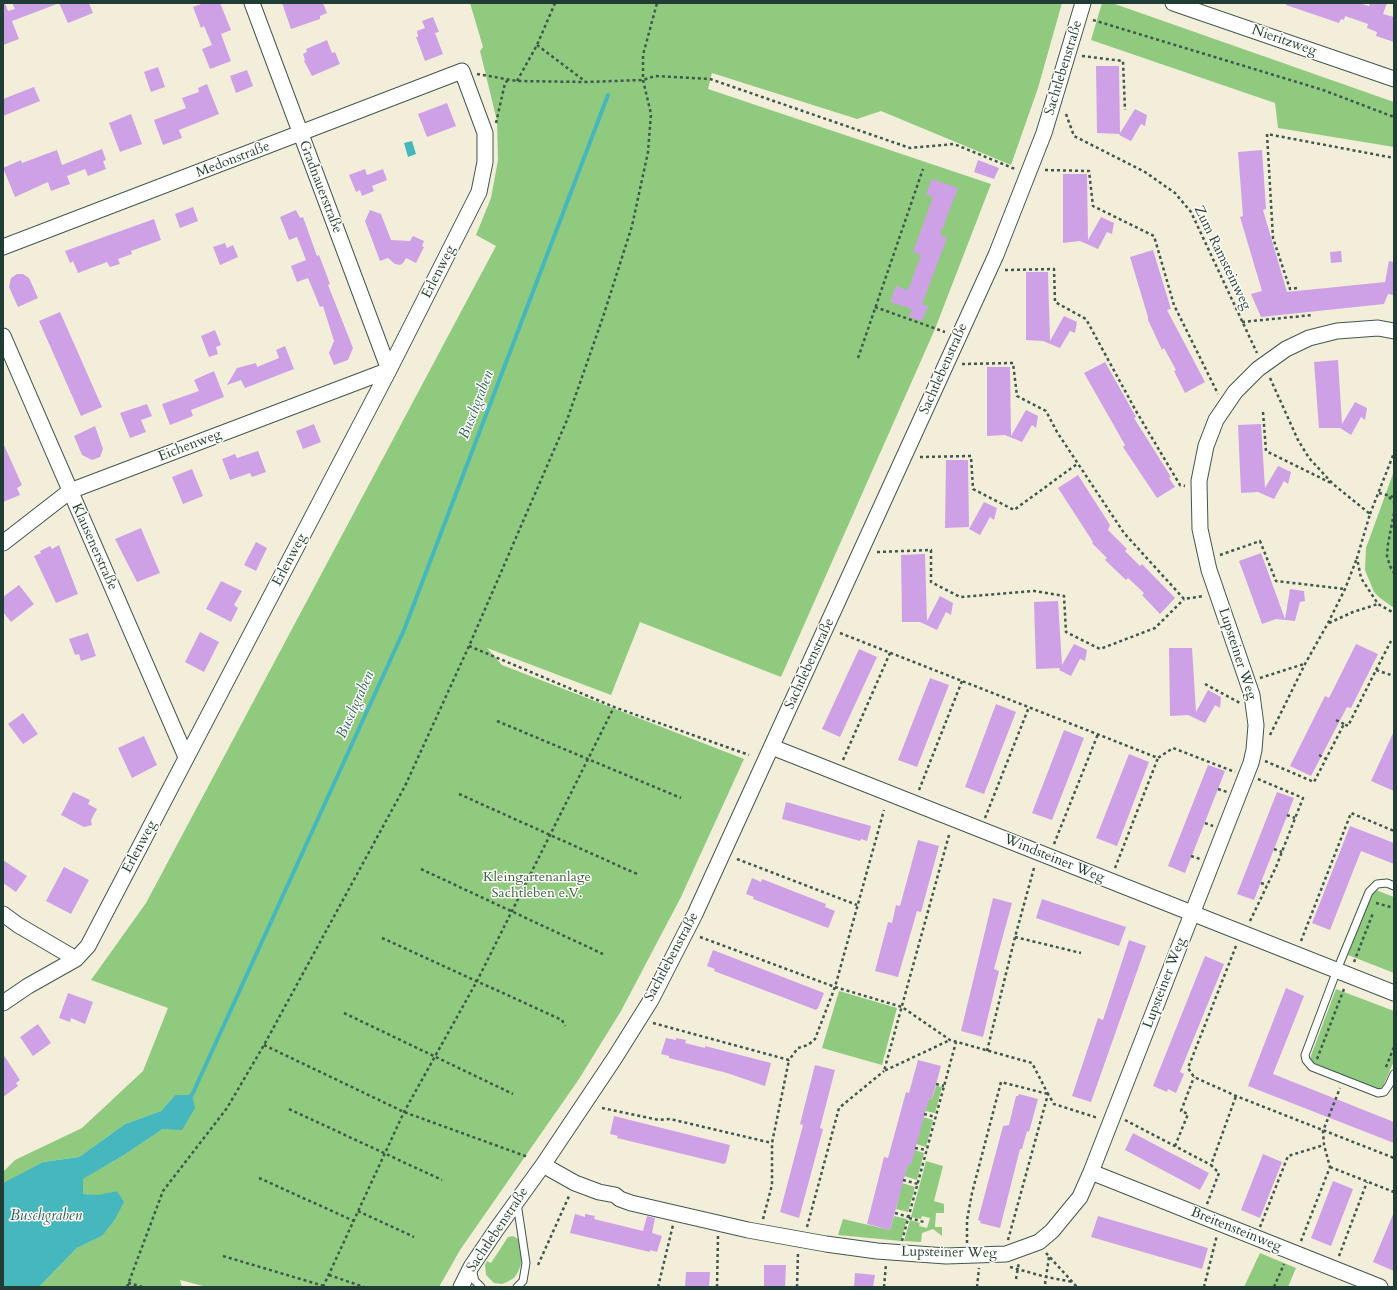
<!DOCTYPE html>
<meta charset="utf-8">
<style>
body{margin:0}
#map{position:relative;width:1397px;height:1290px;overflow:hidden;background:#f3eeda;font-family:Cardo,serif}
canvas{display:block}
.frame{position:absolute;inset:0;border:4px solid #1f3d34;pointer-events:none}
</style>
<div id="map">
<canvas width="1397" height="1290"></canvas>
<div class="frame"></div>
</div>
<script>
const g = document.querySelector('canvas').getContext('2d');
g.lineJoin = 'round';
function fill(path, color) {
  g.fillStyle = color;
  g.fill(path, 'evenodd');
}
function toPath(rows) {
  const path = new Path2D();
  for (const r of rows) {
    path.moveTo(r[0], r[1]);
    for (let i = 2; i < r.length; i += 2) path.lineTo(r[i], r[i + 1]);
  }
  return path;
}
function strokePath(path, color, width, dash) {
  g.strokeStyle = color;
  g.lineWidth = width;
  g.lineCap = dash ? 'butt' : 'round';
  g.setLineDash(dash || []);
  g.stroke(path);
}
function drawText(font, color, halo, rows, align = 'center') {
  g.font = font + ' Cardo,serif';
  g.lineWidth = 3;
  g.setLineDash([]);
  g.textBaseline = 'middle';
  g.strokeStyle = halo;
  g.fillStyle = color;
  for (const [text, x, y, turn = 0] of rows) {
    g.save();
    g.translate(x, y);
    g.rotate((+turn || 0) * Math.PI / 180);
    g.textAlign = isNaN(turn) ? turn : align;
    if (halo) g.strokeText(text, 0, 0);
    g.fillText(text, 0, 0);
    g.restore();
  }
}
fill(toPath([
 [470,3,1062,3,1038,88,1011,165,881,111,857,119,712,73,708,89,991,184,935,329,781,677,640,622,611,695,487,648,502,665,744,759,681,897,621,1011,579,1079,460,1250,439,1287,207,1287,180,1280,182,1287,39,1287,77,1248,102,1236,117,1191,99,1196,83,1194,82,1179,124,1155,163,1129,175,1095,161,1111,125,1124,79,1157,43,1162,3,1184,3,1172,15,1160,82,1128,143,1071,168,1008,91,980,146,903,496,246,476,235,491,198,498,160,497,121,480,51,483,47],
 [1102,3,1112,3,1394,102,1394,147,1278,128,1275,103,1091,40],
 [1394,471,1394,608,1380,598,1374,592,1365,570,1366,548],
 [1373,889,1394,897,1394,973,1348,955],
 [1336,989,1394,1011,1394,1061,1381,1091,1309,1061],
 [839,991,897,1008,882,1065,822,1048],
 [936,1086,942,1087,935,1113,925,1111,929,1098,932,1099],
 [923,1117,933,1120,926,1147,916,1144],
 [915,1150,924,1153,917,1180,904,1176,908,1164],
 [926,1161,943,1166,934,1201,944,1204,944,1213,936,1213,935,1227,942,1227,942,1236,933,1229,922,1233,921,1242,904,1241,910,1220,920,1223,919,1226,927,1228,930,1218,922,1216,921,1219,911,1217],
 [902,1183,915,1187,908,1212,896,1209],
 [894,1216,907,1219,901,1241,838,1235,843,1219,890,1230],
 [513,1236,518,1239,521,1257,521,1264,518,1272,514,1278,507,1282,502,1284,494,1283,486,1275,485,1265,487,1261,491,1263,508,1237],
 [1260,1253,1296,1268,1288,1287,1244,1287]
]), '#90ca7e');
fill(toPath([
 [412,141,416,154,408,157,404,143],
 [175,1095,192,1095,195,1108,182,1130,163,1129,124,1155,83,1179,83,1194,99,1195,117,1191,124,1202,115,1219,102,1236,77,1248,39,1287,3,1287,3,1184,5,1182,43,1162,79,1157,125,1124,161,1111]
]), '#47b7be');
strokePath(toPath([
 [189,1098,192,1095,404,630,608,95]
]), '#47b7be', 4);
fill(toPath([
 [3,3,5,3,8,11,15,9,12,3,57,4,12,21,19,39,3,45],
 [59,3,89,3,93,13,68,23],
 [204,3,220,3,231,30,221,34,231,61,210,69,202,49,212,45,204,26,201,28,193,7],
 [282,3,323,3,327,13,320,16,320,19,291,29],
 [1286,3,1359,3,1369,6,1370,3,1387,3,1383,14,1394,17,1394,42,1376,36,1377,32,1367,28,1368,24,1345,16,1344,20,1341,19,1339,23,1286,5],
 [433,17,439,32,435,33,443,54,425,61,416,37,418,37,417,31,425,28,422,21],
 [327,40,332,53,335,52,340,64,312,76,304,61,305,60,303,54,307,52,306,49],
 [1096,66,1119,66,1120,133,1135,109,1147,115,1145,126,1141,124,1131,141,1119,135,1120,134,1097,133],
 [158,67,165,87,151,92,144,72],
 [247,70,253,86,236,93,230,76],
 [207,84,219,114,179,130,182,138,163,145,154,120,186,108,182,98,199,92,198,88],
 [34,87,40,101,3,116,3,99],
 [447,103,456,126,427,137,418,114],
 [131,114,142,144,120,152,109,123],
 [102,149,106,160,103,161,106,169,88,176,85,169,67,176,70,184,51,191,48,182,15,197,3,168,21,160,22,163,57,150,62,165],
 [1262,150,1266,209,1263,210,1287,292,1385,282,1389,261,1394,262,1394,295,1388,294,1384,304,1261,317,1251,294,1262,291,1240,217,1243,216,1238,152],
 [978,160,999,168,994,179,974,172],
 [365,169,367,175,383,169,387,180,372,186,374,191,362,196,360,190,356,192,349,175],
 [1063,174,1087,174,1088,240,1101,217,1114,223,1112,234,1107,232,1098,249,1080,241,1063,243],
 [932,179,958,188,940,235,947,238,922,304,928,306,922,321,909,317,912,309,890,302,896,286,908,290,921,255,913,252,933,197,926,194],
 [193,207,198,221,180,228,175,214],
 [296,210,300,218,303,217,317,256,319,255,330,284,328,285,353,348,348,360,334,365,329,353,334,341,323,306,320,307,308,278,297,282,291,266,306,260,297,237,289,240,280,217],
 [370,210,381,214,391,240,410,241,413,236,424,241,422,246,424,247,416,263,406,258,403,263,400,265,395,264,388,258,380,261,365,221],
 [154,219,161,240,131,251,132,254,118,259,120,264,110,267,107,262,78,273,73,261,70,263,65,251],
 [225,243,227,248,233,245,238,257,220,265,213,247],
 [1153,250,1171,309,1167,310,1205,382,1185,393,1174,371,1176,370,1164,348,1162,350,1148,320,1148,317,1130,257],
 [1341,251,1342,262,1331,263,1330,252],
 [1026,272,1048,272,1050,341,1064,316,1077,322,1075,333,1070,331,1060,348,1043,341,1026,340],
 [17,274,23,274,29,278,38,298,18,307,9,287,11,278],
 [60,312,102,407,81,416,39,321],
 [215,330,221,345,216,347,218,354,209,357,201,336],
 [285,346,294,369,245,388,241,380,227,385,237,368,256,363,257,367,279,358,276,350],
 [1338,360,1342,424,1355,402,1367,408,1365,420,1361,417,1351,435,1340,428,1319,428,1314,362],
 [1105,362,1136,417,1134,418,1171,477,1169,478,1175,487,1157,498,1123,447,1125,445,1084,373],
 [987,367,1010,367,1011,436,1026,410,1038,416,1036,428,1032,425,1022,442,1005,435,987,436],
 [214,371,224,397,191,410,193,416,170,425,162,404,199,391,194,380],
 [147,404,152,416,141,420,146,432,130,438,120,413],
 [314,424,321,442,303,449,296,431],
 [1261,424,1265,488,1278,466,1291,472,1288,484,1284,481,1274,499,1258,492,1241,493,1238,425],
 [95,426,103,449,100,457,92,460,82,455,74,436],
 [3,443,22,485,17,488,20,495,3,502],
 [258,451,266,472,252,477,250,473,230,480,222,459,235,454,237,458],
 [946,460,968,460,969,527,945,528],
 [192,469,203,496,183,504,172,477],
 [1078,475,1110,525,1108,530,1127,549,1125,551,1140,566,1142,564,1175,598,1160,614,1142,595,1144,593,1128,578,1126,580,1105,560,1107,558,1092,543,1093,542,1058,488],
 [984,502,997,508,994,520,990,517,980,535,969,529],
 [141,528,160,573,137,582,115,539],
 [256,542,267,548,256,571,244,565],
 [59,545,78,594,56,603,34,556,41,553,40,551,50,546,52,549],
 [1261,553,1285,619,1290,589,1304,591,1305,601,1300,602,1295,621,1276,619,1262,624,1239,561],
 [925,554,927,621,940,596,953,603,951,615,946,612,937,630,920,622,902,622,901,555],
 [221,581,242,591,234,605,238,608,231,622,206,609],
 [19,585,34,604,11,622,3,612,3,597],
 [1058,601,1062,665,1074,644,1087,650,1085,661,1080,659,1071,676,1059,670,1060,668,1036,669,1034,602],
 [200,632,219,642,204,672,185,662],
 [88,633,96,656,81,661,79,654,75,655,69,639],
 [1356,644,1378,654,1351,708,1347,707,1311,776,1290,766,1325,696,1329,698],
 [1169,648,1192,648,1196,712,1208,690,1221,697,1220,708,1215,705,1205,723,1188,715,1170,716],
 [859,649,877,657,840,737,822,729],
 [930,678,949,685,917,767,898,760],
 [996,704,1016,712,984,794,965,787],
 [23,713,38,734,23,744,8,724],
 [1064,730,1084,738,1052,820,1032,813],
 [1394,731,1394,791,1371,781],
 [144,736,157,765,132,778,118,748],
 [1129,754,1149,762,1117,846,1096,838],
 [1208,765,1225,771,1185,873,1168,866],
 [73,792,90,800,88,804,97,809,91,820,92,825,84,827,61,815],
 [1277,792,1294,798,1254,900,1237,894],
 [786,802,871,826,867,841,861,839,860,841,782,819],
 [1350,826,1394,843,1394,864,1361,851,1330,930,1312,923],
 [918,840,939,846,921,912,917,911,898,977,875,971,888,922,892,923,896,905,900,906],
 [3,860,27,876,16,892,3,883],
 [64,867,89,880,71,914,46,901],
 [752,878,761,882,762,879,826,904,825,907,835,911,829,926,828,928,753,899,754,897,746,894],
 [993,898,1012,903,994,969,999,971,983,1037,961,1031],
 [1042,899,1126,927,1119,946,1036,918],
 [1129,940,1146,946,1091,1102,1072,1096,1098,1018,1103,1020],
 [713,950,824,993,818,1008,816,1010,714,971,715,969,707,966],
 [1205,956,1224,964,1180,1072,1184,1074,1176,1093,1168,1089,1167,1092,1153,1086],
 [1286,988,1304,996,1273,1074,1394,1122,1394,1143,1248,1086],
 [68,993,93,1002,85,1024,71,1018,70,1022,59,1018],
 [38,1024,51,1043,33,1056,20,1037],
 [666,1038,676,1040,676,1038,686,1040,685,1043,705,1048,705,1046,771,1063,765,1086,727,1073,669,1058,669,1056,661,1054],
 [3,1054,20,1080,16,1083,18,1086,3,1097],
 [918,1060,941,1066,932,1099,929,1098,911,1165,908,1164,890,1230,867,1224,884,1157,888,1158,906,1092,909,1093],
 [815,1065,835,1070,820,1128,823,1129,799,1218,780,1212,803,1125,800,1124],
 [1019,1094,1038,1099,1029,1132,1027,1131,1022,1149,1020,1149,1000,1228,980,1223,981,1221,978,1220,1003,1126,1009,1125,1016,1096,1018,1096],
 [614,1116,730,1145,726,1162,724,1164,617,1138,618,1136,610,1134],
 [1133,1133,1209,1173,1200,1190,1125,1150],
 [1263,1154,1282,1162,1260,1218,1241,1210],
 [1333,1181,1353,1189,1331,1246,1311,1238],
 [1394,1212,1394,1271,1373,1262],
 [575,1214,585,1217,585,1214,595,1216,594,1219,643,1231,647,1216,655,1218,652,1233,662,1236,657,1252,650,1250,650,1252,570,1233],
 [1098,1216,1208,1248,1202,1269,1091,1237],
 [764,1265,786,1265,785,1287,764,1287],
 [686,1272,710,1272,709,1287,685,1287],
 [855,1273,875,1275,873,1287,854,1287]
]), '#cea1e6');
const service = toPath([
 [1394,886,1387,883,1377,884,1369,892,1337,970,1305,1055,1306,1060,1312,1067,1378,1093,1384,1092,1389,1085,1394,1074],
 [517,1203,526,1263,523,1281,517,1287],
 [472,1269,475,1281,481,1287]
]);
const minor = toPath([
 [1173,3,1394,79],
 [3,247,462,71,485,133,485,162,479,192,389,370,88,946,76,959,28,986,3,1003],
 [3,336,186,757],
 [3,543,70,491,389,370,252,3],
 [772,747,1394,993],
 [3,914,18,925,76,959],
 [543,1165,575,1183,599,1192,615,1195,620,1199,631,1203,748,1230,826,1244,877,1251,946,1256,1006,1254,1039,1242,1052,1231,1080,1197,1091,1172,1251,763,1254,750,1256,725,1252,695,1209,570,1200,529,1199,481,1206,446,1216,420,1235,392,1258,369,1286,349,1309,338,1337,331,1378,328,1394,331],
 [1091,1172,1380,1287],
 [461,1287,471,1267,496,1230,543,1165,614,1059,651,1000,695,914,996,255,1044,133,1083,3]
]);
strokePath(service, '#3f584d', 9);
strokePath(minor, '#3f584d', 17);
strokePath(toPath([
 [1093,20,1323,90,1394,117],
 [537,45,586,82,643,80,655,76,710,79,910,148,954,144,1015,169],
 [1082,56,1123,61,1125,110],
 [477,74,517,81,585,82],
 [517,81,537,45,555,3],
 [1066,114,1074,136,1145,172,1175,193,1191,212,1257,353],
 [496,123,505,83,508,80],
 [1045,170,1089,171,1093,206,1154,236,1174,305,1218,394],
 [1005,270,1054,269,1055,302,1086,319,1136,411,1180,485,1185,486],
 [1297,288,1290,289,1273,238,1267,134,1394,158],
 [875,307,945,332],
 [1242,322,1313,315],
 [858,358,923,169],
 [962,364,1013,363,1017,396,1046,411,1057,432,1124,533,1184,599,1204,596],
 [1270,378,1298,440,1309,458,1333,484,1370,514,1357,558,1361,578,1378,604,1394,613],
 [1263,412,1266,451,1331,483],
 [920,457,971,456,973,489,1014,510,1077,464],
 [1379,493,1394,497],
 [1389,497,1394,502],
 [1394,513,1388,544,1387,556,1390,566,1394,573],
 [1370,514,1394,453],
 [877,552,931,550,931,582,960,597,1034,591,1064,596,1066,632,1100,649,1155,628,1184,599],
 [1220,555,1260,541,1276,581,1345,589],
 [1329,623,1353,612,1378,604],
 [840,633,1158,758,1173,748,1235,772],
 [469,646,614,707,749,755],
 [1376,670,1391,641],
 [1260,678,1304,664],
 [1205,684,1240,703],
 [1336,720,1344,724],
 [497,721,681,798],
 [1270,735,1305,664,1328,623,1345,589,1357,558],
 [1319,755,1326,759],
 [843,760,890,653],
 [1265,761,1314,782,1344,724,1348,726,1376,670,1394,676],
 [1218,789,1227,792],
 [919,790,962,681],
 [459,794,637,874],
 [1287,815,1295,818],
 [985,818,1029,707],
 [1205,823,1213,826],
 [949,835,884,1071,950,1040],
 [1054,844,1098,734],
 [1274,849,1282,852],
 [1191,856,1200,859],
 [737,859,857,905],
 [1115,868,1158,758],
 [421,869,603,954],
 [1261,883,1267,885],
 [1376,903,1394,908],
 [1250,921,1276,867,1303,798,1258,779],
 [700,937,835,987,902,1007,950,1040,1032,1063,1048,1094],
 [1015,937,1081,953],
 [382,938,562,1020,565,1026],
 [1301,941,1351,813,1394,831],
 [1236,946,1188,1068,1194,1077,1236,1096,1394,1158],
 [1354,962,1373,913],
 [344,1013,513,1094],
 [653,1023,789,1060,798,1048,808,1045,815,1039,835,987,884,810],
 [264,1045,404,1112,528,1157],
 [987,1051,1015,937,1034,868],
 [1317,1059,1344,989],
 [1386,1067,1394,1047],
 [936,1084,944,1086],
 [602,1108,659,1120,670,1119,772,1143],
 [289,1109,442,1180],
 [924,1114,935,1117],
 [1125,1120,1211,1165],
 [1175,1146,1188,1114,1181,1111,1194,1077],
 [915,1148,927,1150],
 [1330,1167,1394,1192],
 [259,1178,354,1221],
 [903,1180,918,1184],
 [1207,1204,1219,1173,1211,1165,1236,1096],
 [358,1211,414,1237],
 [895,1213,909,1217],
 [909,1218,924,1222],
 [763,1219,772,1185,772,1143,789,1060],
 [807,1227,839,1108,884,1071],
 [1260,1227,1288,1156,1324,1145],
 [1008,1240,1048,1094,1054,1104,1098,1118],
 [902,1241,956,1042],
 [1301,1241,1330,1167,1324,1145,1323,1131,1340,1088],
 [967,1243,967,1220,972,1193,1001,1082,1048,1094],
 [1046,1253,1077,1287],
 [223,1256,324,1286],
 [1339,1256,1367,1182],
 [538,1265,570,1194],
 [1010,1267,1046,1277,1073,1282],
 [329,1275,364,1287],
 [1016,1279,1019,1262],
 [128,1283,143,1287],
 [1045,1284,1049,1257],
 [127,1287,163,1191,227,1108,264,1045,405,786,469,646,567,420,603,317,632,226,648,152,651,114,643,80,643,55,657,3],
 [323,1287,404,1112,477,981,614,707],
 [658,1287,673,1225],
 [717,1287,718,1236],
 [797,1287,798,1253],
 [884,1287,886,1264],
 [977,1287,979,1268],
 [1204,1287,1217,1235],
 [1274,1287,1284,1264]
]), '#3f584d', 2.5, [3, 3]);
strokePath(service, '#fff', 7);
strokePath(minor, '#fff', 15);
drawText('14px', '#1f3d34', '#fdfcf7', [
 ["Nieritzweg",1284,41,19],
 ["Sachtlebenstraße",1064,68,-73],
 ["Medonstraße",233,160,-21],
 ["Gradnauerstraße",320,187,69],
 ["Zum Ramsteinweg",1222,258,64],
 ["Erlenweg",439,272,-63],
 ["Sachtlebenstraße",944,369,-66],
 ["Eichenweg",190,446,-21],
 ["Klausenerstraße",94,547,66],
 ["Erlenweg",290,560,-62],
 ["Lupsteiner Weg",1237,654,72],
 ["Sachtlebenstraße",810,664,-65],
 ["Erlenweg",140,847,-62],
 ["Windsteiner Weg",1054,859,22],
 ["Sachtlebenstraße",672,957,-62],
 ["Lupsteiner Weg",1165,983,-69],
 ["Sachtlebenstraße",498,1230,-56],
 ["Breitensteinweg",1236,1230,22],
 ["Lupsteiner Weg",949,1253,1]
]);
drawText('14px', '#3b6046', '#fdfcf7', [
 ["Kleingartenanlage",537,878],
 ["Sachtleben e.V.",537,894]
]);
drawText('italic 15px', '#2b625d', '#fdfcf7', [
 ["Buschgraben",477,405,-69],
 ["Buschgraben",356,705,-66],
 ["Buschgraben",46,1217]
]);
</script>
